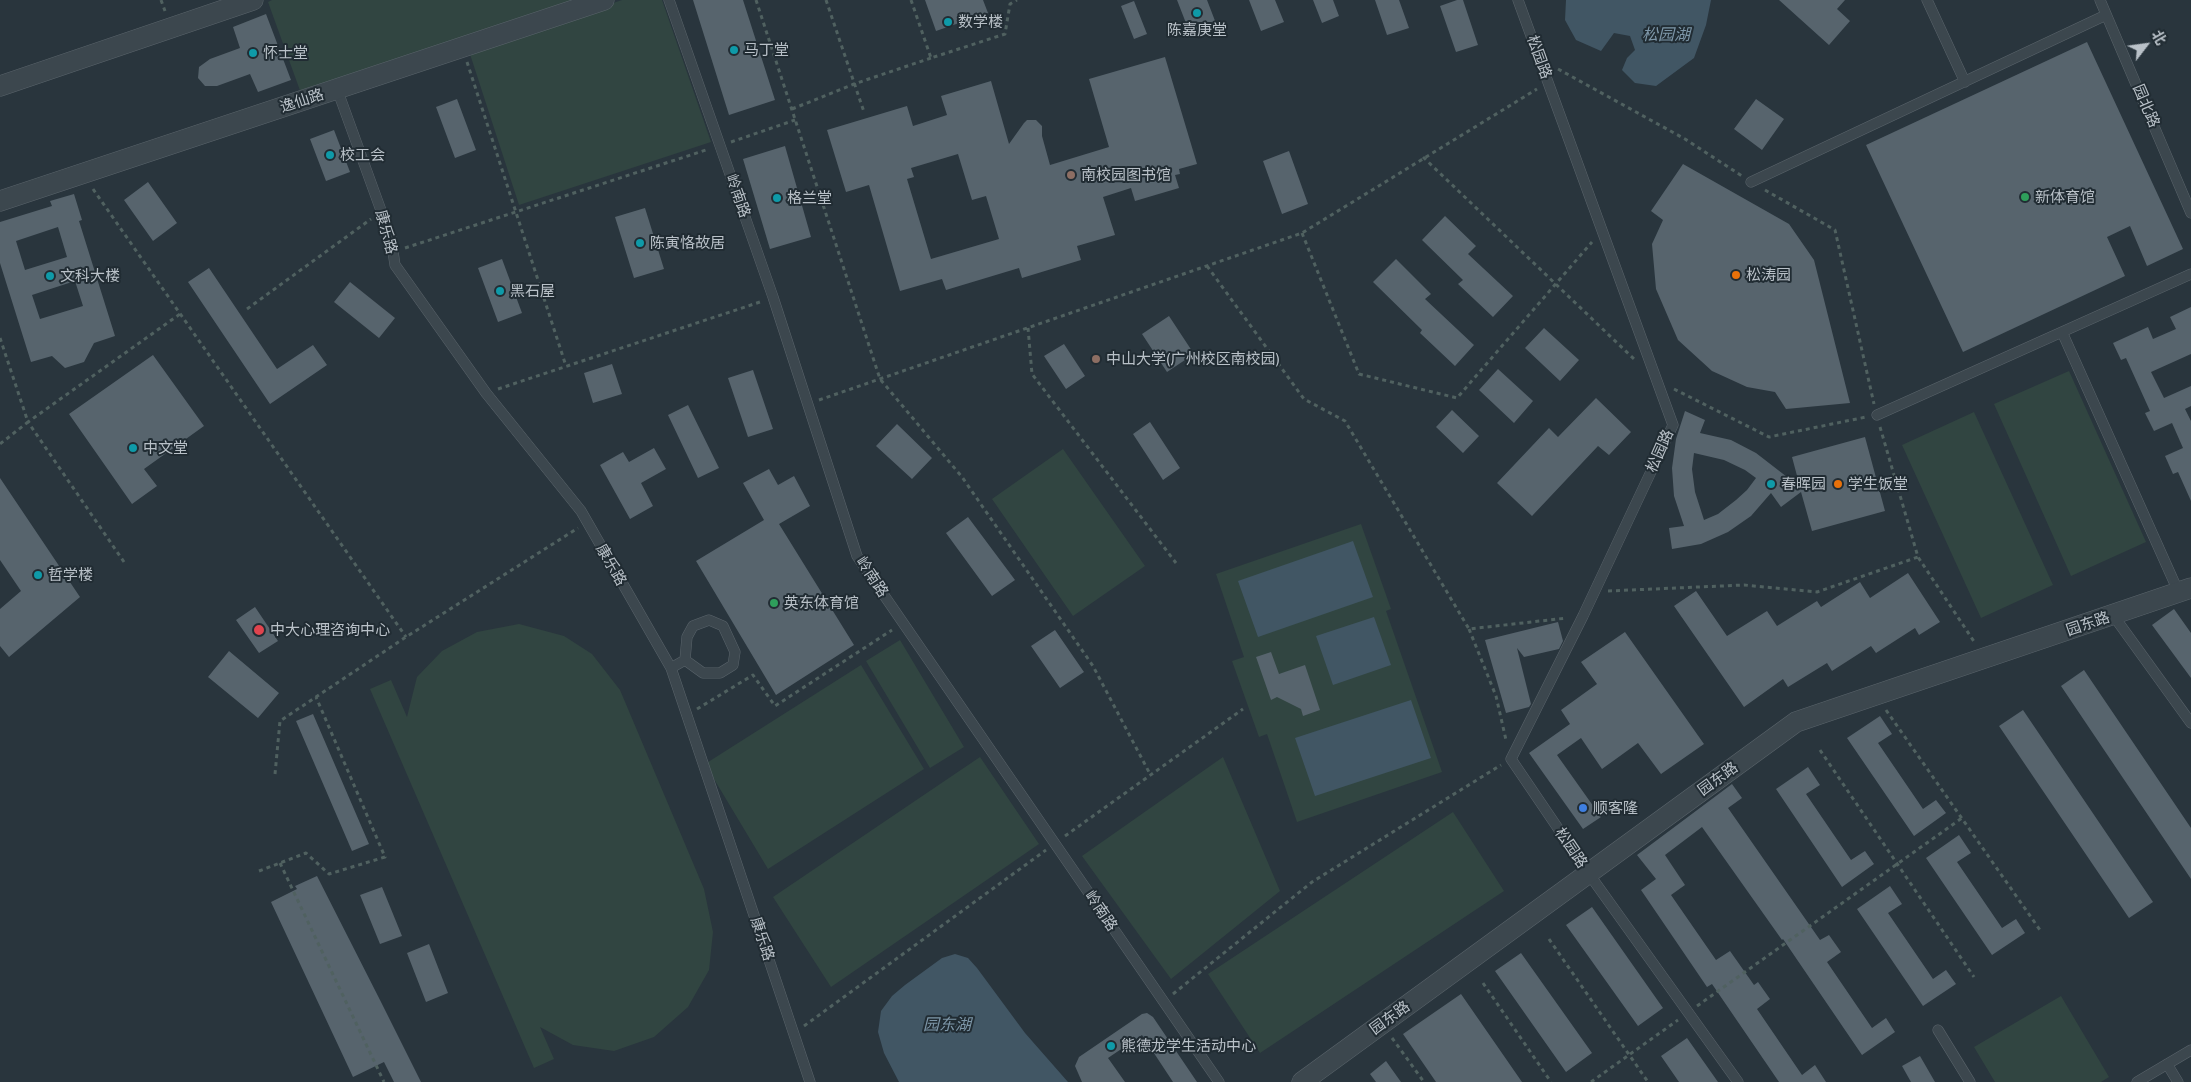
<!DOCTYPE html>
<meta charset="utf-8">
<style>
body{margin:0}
#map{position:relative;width:2191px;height:1082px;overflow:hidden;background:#29353d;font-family:"Public Sans","Noto Sans SC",sans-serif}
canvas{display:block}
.north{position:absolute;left:2121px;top:20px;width:50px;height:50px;-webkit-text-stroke:4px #212c33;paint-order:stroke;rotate:60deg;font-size:14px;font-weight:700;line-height:20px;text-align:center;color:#b9c1c8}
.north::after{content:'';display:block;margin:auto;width:18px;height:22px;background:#b9c1c8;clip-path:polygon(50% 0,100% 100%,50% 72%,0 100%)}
</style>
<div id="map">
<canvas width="2191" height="1082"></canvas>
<div class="north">北</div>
</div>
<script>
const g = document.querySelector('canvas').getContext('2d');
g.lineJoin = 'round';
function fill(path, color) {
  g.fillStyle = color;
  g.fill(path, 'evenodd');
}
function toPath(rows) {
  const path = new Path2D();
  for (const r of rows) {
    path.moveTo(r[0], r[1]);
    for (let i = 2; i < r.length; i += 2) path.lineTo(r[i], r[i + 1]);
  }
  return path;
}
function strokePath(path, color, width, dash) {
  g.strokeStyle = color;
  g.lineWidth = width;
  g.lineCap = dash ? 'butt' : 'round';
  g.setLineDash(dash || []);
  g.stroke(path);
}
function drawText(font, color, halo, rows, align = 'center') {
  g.font = font + ' "Public Sans","Noto Sans SC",sans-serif';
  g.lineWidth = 4;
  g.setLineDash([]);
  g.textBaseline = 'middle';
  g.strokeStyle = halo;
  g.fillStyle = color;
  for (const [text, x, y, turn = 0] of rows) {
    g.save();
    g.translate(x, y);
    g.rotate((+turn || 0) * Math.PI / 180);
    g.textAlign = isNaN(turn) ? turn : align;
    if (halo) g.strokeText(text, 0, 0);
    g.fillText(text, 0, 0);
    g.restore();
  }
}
fill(toPath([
 [272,0,593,0,302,96,268,2],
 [622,0,662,0,711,142,519,205,469,51],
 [2069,371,2146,542,2071,576,1994,404],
 [1974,412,2053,585,1981,618,1902,445],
 [1063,449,1145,566,1073,616,992,499],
 [1361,524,1391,609,1386,611,1442,772,1297,822,1267,734,1259,737,1232,661,1244,657,1216,574],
 [519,624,564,636,592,654,620,690,704,889,713,932,709,970,688,1007,654,1037,614,1051,573,1045,540,1027,554,1059,534,1068,370,689,391,680,407,717,417,677,442,651,477,632],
 [900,640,964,747,930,768,866,661],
 [861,665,924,769,768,869,705,764],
 [980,757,1039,844,831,987,773,897],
 [1223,757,1280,891,1171,979,1082,856],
 [1453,812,1504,891,1260,1053,1208,974],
 [2061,996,2109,1077,2101,1082,1995,1082,1974,1047]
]), '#314541');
fill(toPath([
 [1566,0,1711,0,1706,25,1694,58,1656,86,1635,83,1622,70,1627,58,1635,50,1630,36,1614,33,1601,51,1576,40,1565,20],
 [1353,541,1373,597,1258,637,1238,581],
 [1374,617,1391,665,1333,685,1316,636],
 [1411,700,1431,758,1315,796,1295,738],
 [955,954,968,958,977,968,1025,1033,1068,1082,899,1082,884,1053,878,1032,881,1011,892,996,905,985,942,958]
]), '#415664');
fill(toPath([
 [693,0,743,0,775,100,729,115],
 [925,0,983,0,988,13,936,31],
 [1177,0,1207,0,1217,26,1191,36],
 [1249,0,1275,0,1284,22,1261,31],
 [1313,0,1333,0,1339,16,1322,23],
 [1375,0,1399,0,1409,28,1387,35],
 [1457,0,1463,0,1478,45,1456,52,1440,6],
 [1779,0,1845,0,1837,9,1850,21,1829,45],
 [1134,1,1147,34,1134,39,1121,6],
 [266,14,291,80,258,92,250,74,217,86,205,86,198,78,199,67,210,59,240,48,233,27],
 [2087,42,2183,249,2147,266,2130,226,2107,237,2125,276,1963,352,1866,145],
 [1165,57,1197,164,1179,169,1180,174,1175,175,1179,188,1135,201,1131,188,1103,197,1115,235,1077,246,1081,260,1022,278,1019,268,946,290,942,279,900,291,869,185,846,192,827,130,907,106,913,126,947,115,941,96,991,81,1009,144,1024,123,1027,120,1036,120,1042,126,1042,136,1050,165,1109,147,1089,79],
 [958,154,972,200,986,196,999,239,931,259,907,179,914,177,911,168],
 [457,99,476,150,455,158,436,107],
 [1756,99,1784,119,1762,150,1734,129],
 [334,130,350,172,326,181,310,139],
 [785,146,811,237,770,249,743,159],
 [1289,151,1308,204,1282,214,1263,161],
 [1683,164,1789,224,1814,260,1850,403,1786,409,1775,392,1747,387,1712,371,1678,340,1656,289,1652,244,1663,220,1651,211],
 [148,182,177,223,153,241,124,200],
 [74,194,82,220,79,221,115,336,94,343,84,362,65,368,52,356,31,362,0,263,0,222,52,206,50,201],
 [58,227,67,257,25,270,16,241],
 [75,281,83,306,40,319,32,295],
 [645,208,664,269,634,278,615,217],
 [1445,216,1476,246,1468,254,1513,296,1493,317,1458,284,1463,280,1422,240],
 [502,259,522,313,498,322,478,268],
 [1396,259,1431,294,1425,299,1474,345,1455,366,1420,333,1422,330,1373,282],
 [209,268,277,369,313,345,327,365,270,404,188,282],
 [350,282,395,318,379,338,334,302],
 [2191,307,2191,354,2151,372,2164,398,2191,386,2191,406,2185,409,2191,421,2191,501,2178,472,2173,474,2165,456,2183,448,2172,423,2154,431,2145,413,2150,411,2126,358,2121,360,2113,343,2148,327,2153,339,2176,329,2170,317],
 [1169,316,1194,354,1167,372,1142,334],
 [1544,328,1579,360,1560,381,1525,348],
 [1064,344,1085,376,1066,389,1044,356],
 [153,355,204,426,144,469,157,486,132,504,69,414],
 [612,364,622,394,593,403,584,373],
 [1498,369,1533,401,1514,423,1479,390],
 [753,370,773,429,748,437,728,378],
 [1596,398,1631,432,1609,455,1598,446,1532,516,1497,483,1549,428,1558,437],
 [688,405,719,468,698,478,668,415],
 [1452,410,1479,436,1463,453,1436,427],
 [1685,411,1705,420,1700,433,1731,440,1756,453,1800,487,1792,457,1865,437,1885,511,1812,531,1801,492,1781,507,1771,493,1751,516,1728,532,1701,544,1672,549,1669,528,1684,526,1674,496,1672,468,1676,439],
 [1694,453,1724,460,1745,470,1756,478,1747,490,1736,500,1718,514,1704,520,1695,492,1692,469],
 [1150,422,1180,468,1163,480,1133,434],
 [897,424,932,458,912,479,876,446],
 [654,448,666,469,641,483,653,506,630,519,600,465,623,452,629,462],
 [769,469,778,485,794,476,810,506,779,524,854,645,776,695,696,561,764,520,743,483],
 [0,478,80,597,9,657,0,646,0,609,21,591,0,560],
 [968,517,1015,580,992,596,946,533],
 [1908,573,1940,622,1919,635,1915,628,1876,653,1871,646,1832,671,1827,663,1788,687,1783,679,1744,707,1674,606,1696,591,1727,636,1767,611,1777,626,1817,601,1821,607,1860,582,1870,598],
 [255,607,278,641,259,653,236,620],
 [2174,609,2191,633,2191,678,2152,625],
 [1558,622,1563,641,1559,649,1524,657,1517,648,1531,704,1529,707,1506,713,1485,640],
 [1055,630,1084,672,1060,688,1031,646],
 [1625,632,1704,744,1661,774,1638,743,1602,769,1581,738,1557,755,1601,817,1583,829,1529,753,1570,724,1561,710,1597,684,1581,662],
 [229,651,279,693,258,718,208,677],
 [1271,652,1279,674,1305,665,1320,710,1303,716,1301,709,1277,697,1271,700,1256,657],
 [2084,670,2191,828,2191,879,2061,686],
 [2023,710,2153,902,2129,918,1999,726],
 [313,714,369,844,352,851,296,721],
 [1880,716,1892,734,1878,743,1923,809,1936,800,1946,813,1914,836,1847,738],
 [1808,767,1820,785,1806,794,1851,860,1865,851,1874,864,1842,887,1776,789],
 [1732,784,1742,798,1728,808,1820,940,1829,935,1841,952,1827,962,1872,1028,1886,1018,1895,1032,1862,1055,1783,939,1782,940,1702,827,1665,855,1685,885,1671,895,1716,960,1730,951,1754,985,1758,982,1770,999,1757,1009,1802,1075,1815,1065,1826,1082,1779,1082,1712,984,1707,987,1641,890,1656,879,1637,855],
 [1959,835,1971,853,1957,862,2002,928,2016,919,2025,933,1992,955,1926,858],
 [317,876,380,1000,421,1082,394,1082,384,1062,353,1077,271,902,297,889,295,886],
 [1890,886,1902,904,1888,913,1933,979,1946,970,1956,984,1923,1006,1857,909],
 [382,887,402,936,380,944,360,895],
 [1592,907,1663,1008,1638,1026,1566,925],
 [429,944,448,993,426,1002,407,953],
 [1521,953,1592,1053,1566,1072,1495,971],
 [1461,994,1522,1082,1436,1082,1403,1034],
 [1147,1013,1153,1017,1197,1082,1173,1082,1142,1035,1108,1058,1125,1082,1082,1082,1075,1066,1079,1057,1142,1014],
 [1687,1038,1718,1082,1679,1082,1661,1056],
 [1920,1056,1935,1082,1911,1082,1902,1066],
 [1386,1061,1401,1082,1376,1082,1370,1074]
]), '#57646d');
const lane = toPath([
 [669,0,773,297,857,556,1219,1082],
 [1518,0,1673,425,1583,616,1511,759,1589,874,1738,1082],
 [1927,0,1965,82],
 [2100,0,2191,213],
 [337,89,391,238,395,265,486,393,581,511,671,668,810,1082],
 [1751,182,2106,15],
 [2062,332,2179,593],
 [1877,415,2191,274],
 [2113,615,2191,723],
 [671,668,685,660,703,673,720,673,733,665,735,652,723,626,709,620,693,626,687,637,685,660],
 [1938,1030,1970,1082],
 [2167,1064,2178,1082],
 [2137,1082,2191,1050]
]);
const street = toPath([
 [0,86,253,0],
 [0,201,604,0],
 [1302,1082,1796,722,2191,588]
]);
strokePath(lane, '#5a646b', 11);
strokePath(street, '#5a646b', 21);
strokePath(toPath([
 [161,0,165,11],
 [756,0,880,379,962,477,1093,666,1150,774],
 [826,0,864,112],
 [911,0,931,58,1005,34,1010,4,1017,0],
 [467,62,566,366],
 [1558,69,1685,139,1742,176],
 [792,109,854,84,931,58],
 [731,142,795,120],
 [1423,157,1635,360],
 [93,189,406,637],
 [1765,190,1835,230,1874,404],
 [1302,233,1359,374,1457,398,1592,242],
 [405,248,709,149],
 [1207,266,1304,399,1345,421,1469,629,1567,618],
 [247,309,371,219],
 [1028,328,1032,374,1176,563],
 [0,338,28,422,0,444],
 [498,389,763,301],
 [1674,389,1769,437,1866,417],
 [819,400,1302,233,1537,89],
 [1880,427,1918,557,1975,643],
 [124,562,28,422,180,314],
 [1608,591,1744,585,1817,592,1918,557],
 [1469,629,1496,696,1506,740],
 [697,709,753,675,775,706,892,630],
 [1886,710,2040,930],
 [1820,750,1974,977],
 [275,774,280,721,406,637,578,528],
 [1065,836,1243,709],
 [280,863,384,1082],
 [259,871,306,853,329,874,385,857,316,697],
 [1549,939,1648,1082],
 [1483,983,1551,1082],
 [1173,994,1312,882,1501,765],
 [1697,1006,1962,818],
 [804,1026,1046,850],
 [1392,1038,1424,1082],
 [1591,1082,1678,1020]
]), '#506160', 3, [4, 4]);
strokePath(lane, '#3c474e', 10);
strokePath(street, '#3c474e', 20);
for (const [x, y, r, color] of [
 [1197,13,5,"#0f9aa8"],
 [948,22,5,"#0f9aa8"],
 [734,50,5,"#0f9aa8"],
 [253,53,5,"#0f9aa8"],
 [330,155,5,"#0f9aa8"],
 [1071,175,5,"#8d6e63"],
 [2025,197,5,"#2e9e5b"],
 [777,198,5,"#0f9aa8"],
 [640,243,5,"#0f9aa8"],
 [1736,275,5,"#e8710a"],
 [50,276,5,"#0f9aa8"],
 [500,291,5,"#0f9aa8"],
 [1096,359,5,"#8d6e63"],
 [133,448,5,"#0f9aa8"],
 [1771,484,5,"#0f9aa8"],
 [1838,484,5,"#e8710a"],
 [38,575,5,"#0f9aa8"],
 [774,603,5,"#2e9e5b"],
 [259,630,6,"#e0444e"],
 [1583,808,5,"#3f7fe0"],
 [1111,1046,5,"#0f9aa8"]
]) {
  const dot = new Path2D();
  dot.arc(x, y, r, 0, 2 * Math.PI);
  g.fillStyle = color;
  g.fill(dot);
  strokePath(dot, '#212c33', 2);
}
drawText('15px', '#b9c1c8', '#212c33', [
 ["数学楼",958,22],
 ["陈嘉庚堂",1197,30,"center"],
 ["马丁堂",744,50],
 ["怀士堂",263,53],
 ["校工会",340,155],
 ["南校园图书馆",1081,175],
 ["新体育馆",2035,197],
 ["格兰堂",787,198],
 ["陈寅恪故居",650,243],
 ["松涛园",1746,275],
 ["文科大楼",60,276],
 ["黑石屋",510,291],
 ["中山大学(广州校区南校园)",1106,359],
 ["中文堂",143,448],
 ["春晖园",1781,484],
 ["学生饭堂",1848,484],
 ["哲学楼",48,575],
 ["英东体育馆",784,603],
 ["中大心理咨询中心",270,630],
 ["顺客隆",1593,808],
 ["熊德龙学生活动中心",1121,1046]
], 'left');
drawText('15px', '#b9c1c8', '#212c33', [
 ["松园路",1539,57,70],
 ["逸仙路",302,101,-18],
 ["园北路",2146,106,67],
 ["岭南路",738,196,71],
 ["康乐路",386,232,75],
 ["松园路",1660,451,-66],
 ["康乐路",611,565,60],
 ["岭南路",872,577,57],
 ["园东路",2088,624,-19],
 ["园东路",1718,779,-36],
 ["松园路",1571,848,56],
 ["岭南路",1101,911,56],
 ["康乐路",762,939,72],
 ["园东路",1390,1018,-36]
]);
drawText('italic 16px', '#7d96a8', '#212c33', [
 ["松园湖",1666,35],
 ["园东湖",947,1025]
]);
</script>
